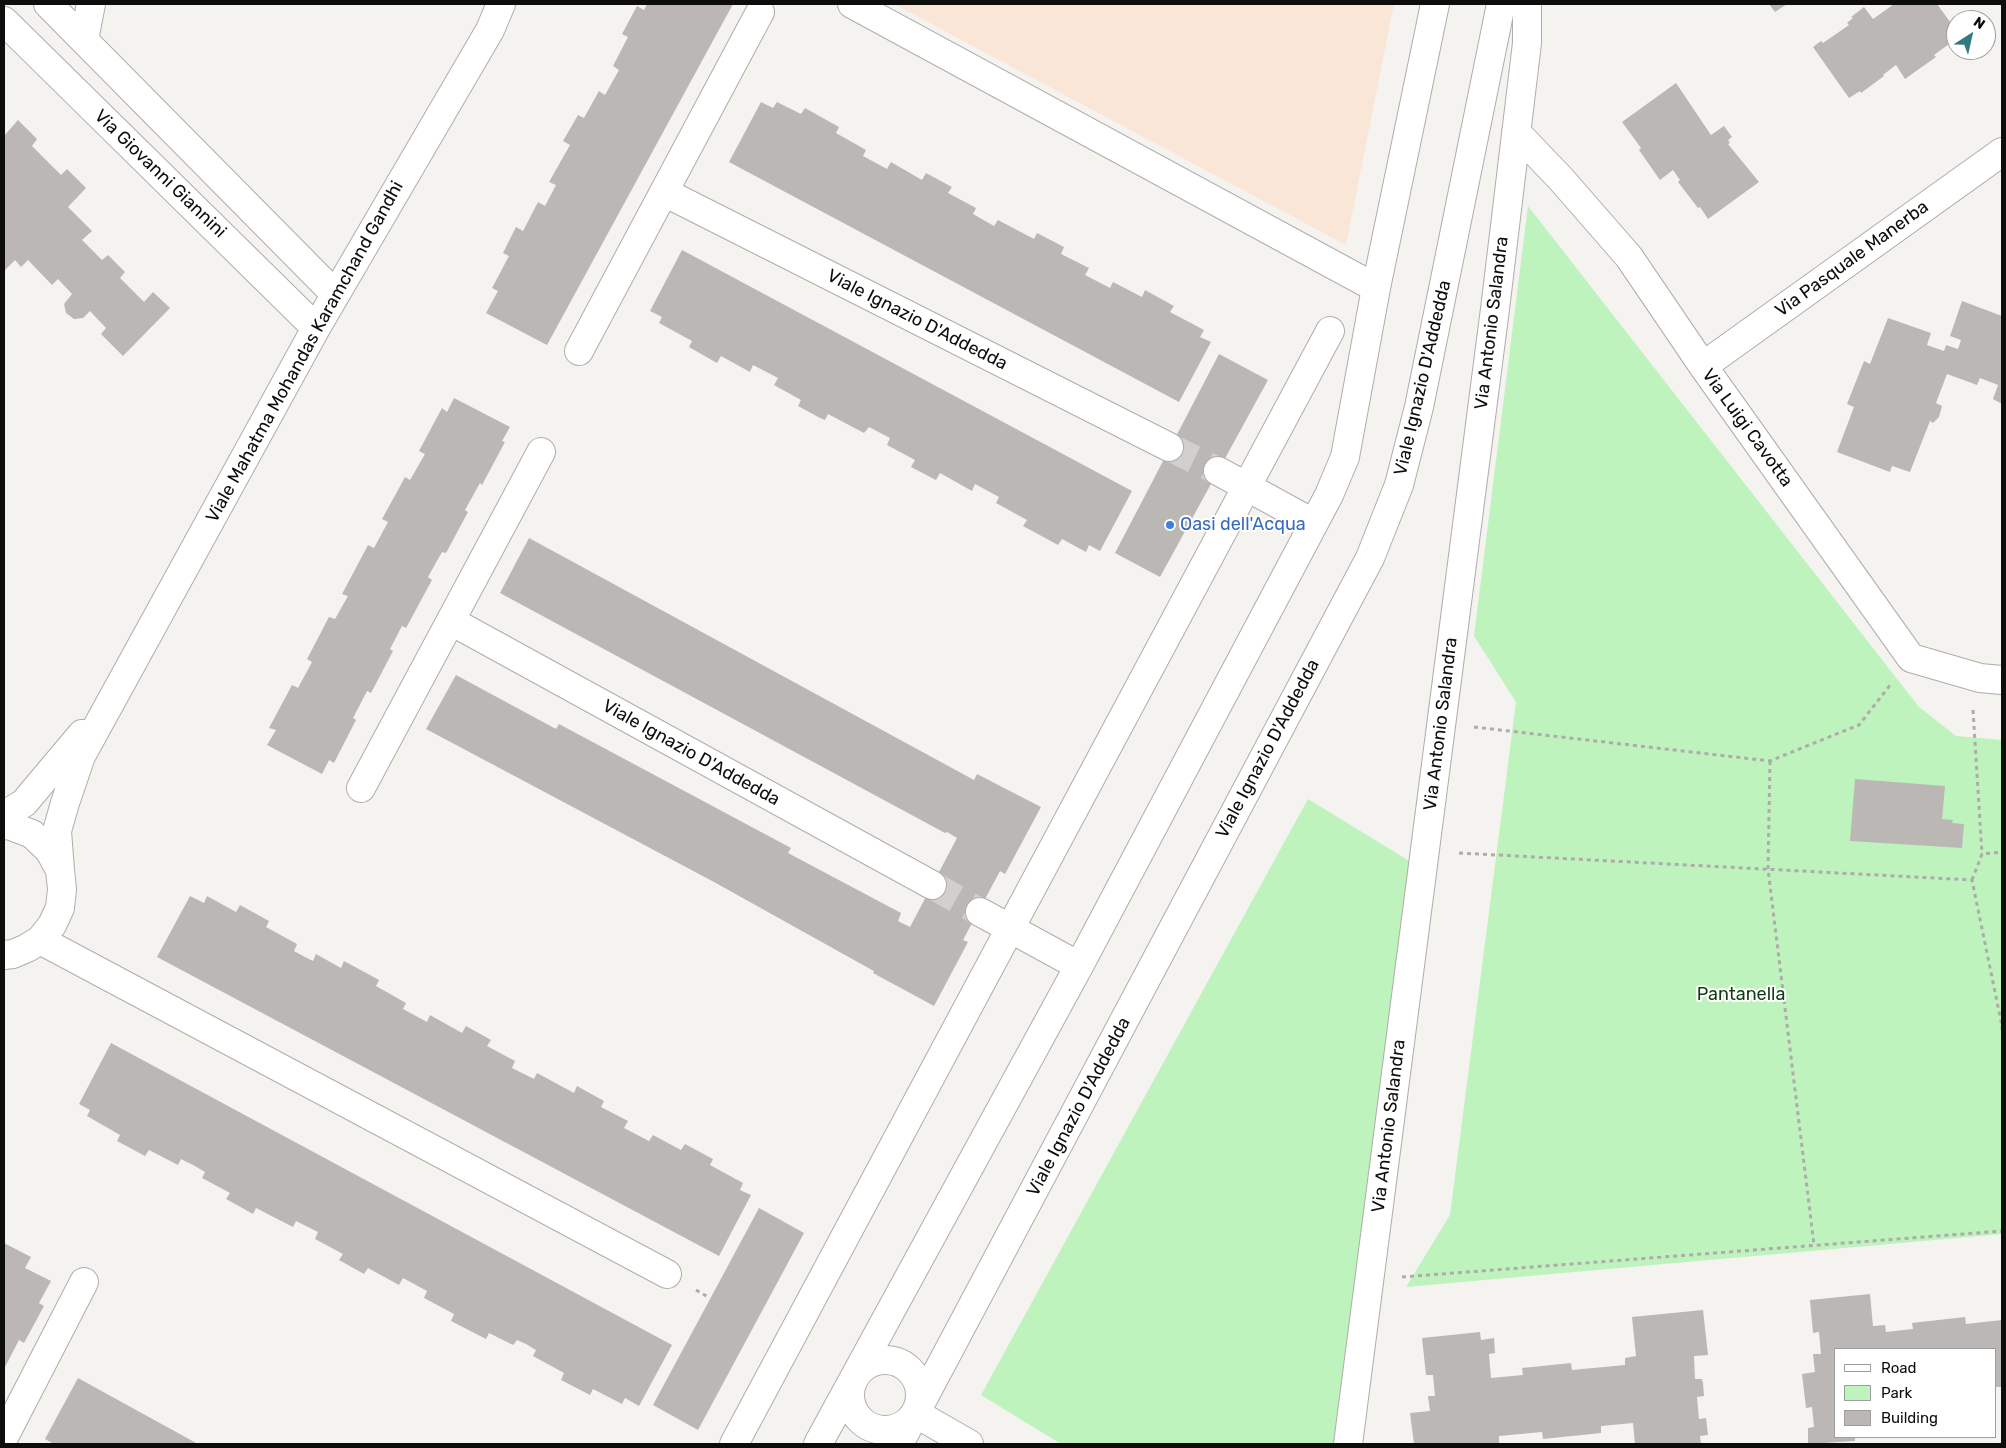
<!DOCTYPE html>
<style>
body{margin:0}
#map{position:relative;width:2006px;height:1448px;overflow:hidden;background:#f5f3f0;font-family:Rubik,sans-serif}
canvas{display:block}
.frame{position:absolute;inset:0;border:5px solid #0d0d0c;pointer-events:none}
.legend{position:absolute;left:1834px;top:1348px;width:162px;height:90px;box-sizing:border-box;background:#fff;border:1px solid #9e9e9e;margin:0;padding:6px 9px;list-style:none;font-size:15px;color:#0d0d0c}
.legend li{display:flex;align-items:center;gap:10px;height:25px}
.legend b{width:25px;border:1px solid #9e9e9e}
.north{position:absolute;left:1946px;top:10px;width:50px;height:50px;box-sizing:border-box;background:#fff;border:1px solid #9e9e9e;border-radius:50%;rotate:35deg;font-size:14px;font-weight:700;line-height:20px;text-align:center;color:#0d0d0c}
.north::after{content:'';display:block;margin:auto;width:18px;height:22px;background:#317983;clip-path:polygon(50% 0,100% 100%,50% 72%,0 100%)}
</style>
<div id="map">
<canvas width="2006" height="1448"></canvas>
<div class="frame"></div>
<ul class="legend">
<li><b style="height:6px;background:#fff"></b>Road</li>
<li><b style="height:14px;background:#bef3bd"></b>Park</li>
<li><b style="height:14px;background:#bab7b5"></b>Building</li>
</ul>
<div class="north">N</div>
</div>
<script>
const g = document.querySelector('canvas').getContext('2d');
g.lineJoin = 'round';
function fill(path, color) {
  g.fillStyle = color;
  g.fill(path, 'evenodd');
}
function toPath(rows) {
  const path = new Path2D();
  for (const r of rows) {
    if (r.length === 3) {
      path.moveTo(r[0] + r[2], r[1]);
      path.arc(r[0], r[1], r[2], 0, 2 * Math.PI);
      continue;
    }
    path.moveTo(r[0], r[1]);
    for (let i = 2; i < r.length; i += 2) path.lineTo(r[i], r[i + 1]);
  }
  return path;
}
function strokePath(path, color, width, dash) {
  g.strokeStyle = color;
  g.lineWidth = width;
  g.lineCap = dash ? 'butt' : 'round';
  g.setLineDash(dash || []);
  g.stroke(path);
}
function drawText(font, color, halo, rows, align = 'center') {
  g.font = font + ' Rubik,sans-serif';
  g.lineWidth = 4;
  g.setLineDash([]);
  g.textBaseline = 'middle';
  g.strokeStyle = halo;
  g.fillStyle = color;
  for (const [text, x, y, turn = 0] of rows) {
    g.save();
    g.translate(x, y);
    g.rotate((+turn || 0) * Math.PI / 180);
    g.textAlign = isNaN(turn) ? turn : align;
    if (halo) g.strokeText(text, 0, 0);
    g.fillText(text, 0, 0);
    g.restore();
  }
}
fill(toPath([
 [894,4,1394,4,1346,245]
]), '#fae6d6');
fill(toPath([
 [1528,206,1919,707,1956,736,2002,740,2002,1234,1406,1287,1450,1215,1516,702,1474,636],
 [1308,799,1411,862,1335,1444,1061,1444,981,1395]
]), '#bef3bd');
fill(toPath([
 [647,4,733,4,547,345,486,313,498,291,492,288,509,256,503,253,516,227,523,231,538,202,545,206,556,185,549,182,570,145,563,141,578,115,584,118,599,91,605,95,619,70,613,66,628,37,622,34,637,6,644,10],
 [1769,4,1787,4,1775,12],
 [1894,4,1937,4,1956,30,1956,39,1934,55,1936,57,1905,79,1896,65,1883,75,1884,76,1861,93,1860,91,1849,98,1813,47,1821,41,1823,43,1849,25,1847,23,1853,18,1851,17,1864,7,1873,19],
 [1676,83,1711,135,1724,126,1732,137,1728,140,1730,143,1728,144,1759,182,1708,219,1700,207,1698,208,1678,182,1680,180,1673,170,1660,180,1639,150,1641,148,1622,122],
 [761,102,773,108,777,102,801,114,805,108,839,127,836,133,866,150,863,156,887,169,891,162,922,180,926,173,952,187,948,193,976,208,973,214,994,226,998,220,1034,239,1037,233,1064,247,1061,254,1089,268,1085,275,1110,288,1113,282,1142,297,1145,290,1174,306,1170,312,1204,330,1200,337,1211,342,1179,402,729,162],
 [18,120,37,139,32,146,61,175,67,169,86,188,68,207,92,231,82,240,102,260,108,255,125,272,120,278,144,302,153,292,170,308,123,356,101,334,106,328,90,311,83,318,74,319,66,313,64,304,72,294,58,279,52,285,28,260,21,267,15,260,4,271,4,136],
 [682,250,1132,491,1100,551,1089,545,1086,552,1062,539,1058,545,1023,526,1027,520,996,503,999,497,975,484,972,491,940,473,936,480,911,467,915,460,887,445,890,438,869,427,864,433,828,414,825,420,820,418,798,406,801,400,774,385,778,378,753,365,750,372,721,356,717,363,689,347,692,341,659,323,662,317,650,311],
 [1962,301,2002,316,2002,404,1993,399,1998,385,1980,378,1977,385,1947,374,1936,403,1942,406,1939,417,1933,423,1930,421,1910,472,1892,466,1890,472,1837,452,1854,407,1847,404,1864,361,1870,364,1888,318,1931,333,1927,345,1944,351,1946,345,1958,349,1961,340,1950,336],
 [1219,354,1268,380,1160,577,1115,553],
 [454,398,510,427,502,441,505,442,482,485,480,483,465,510,468,512,446,553,442,552,428,577,432,580,406,628,402,626,390,649,393,651,371,693,367,691,353,718,356,720,334,763,329,760,322,774,267,745,276,730,269,728,292,685,298,688,312,662,307,659,329,617,335,619,348,596,342,594,368,545,374,548,388,522,382,519,398,490,405,477,410,480,425,454,419,451,442,408,447,412],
 [529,538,974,780,977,774,1041,807,1005,874,1000,871,963,940,968,942,934,1006,873,973,874,971,872,970,714,882,426,729,456,675,556,729,559,724,791,848,788,853,901,913,898,921,910,927,957,838,947,832,945,833,500,593],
 [1855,779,1945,786,1942,819,1953,820,1952,823,1964,824,1962,848,1850,841],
 [190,896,204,903,207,896,236,912,240,905,269,921,266,927,297,944,294,951,305,957,313,961,316,954,341,968,344,961,379,980,376,986,406,1003,403,1009,427,1022,430,1015,462,1033,466,1026,491,1040,487,1046,515,1061,512,1068,534,1079,537,1073,574,1093,577,1086,604,1101,601,1107,628,1121,624,1128,649,1141,653,1135,681,1150,685,1144,713,1159,710,1165,743,1183,740,1190,751,1195,719,1256,157,957],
 [111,1043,672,1345,639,1406,625,1398,622,1404,593,1389,590,1395,561,1380,564,1373,533,1356,536,1350,526,1344,517,1340,513,1345,489,1333,486,1339,451,1321,454,1314,424,1298,427,1291,416,1285,403,1278,399,1285,368,1268,364,1274,339,1260,343,1254,315,1239,318,1232,296,1221,293,1227,256,1208,253,1214,226,1199,230,1193,202,1178,205,1172,193,1165,181,1159,178,1165,149,1150,145,1156,117,1141,120,1135,87,1116,90,1110,79,1104],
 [759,1208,804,1233,698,1430,653,1405],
 [4,1243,31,1257,25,1268,51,1281,39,1303,44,1306,24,1343,19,1340,4,1369],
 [1870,1294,1873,1326,1885,1325,1886,1332,1913,1329,1912,1323,1965,1317,1966,1324,2002,1320,2002,1387,1995,1387,1995,1349,1835,1349,1835,1437,1855,1437,1855,1441,1808,1444,1808,1428,1814,1427,1812,1407,1806,1408,1802,1374,1815,1372,1813,1354,1821,1354,1819,1332,1813,1333,1810,1300],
 [1703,1310,1708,1355,1694,1356,1695,1379,1702,1379,1703,1383,1704,1396,1697,1397,1699,1419,1706,1418,1708,1435,1700,1436,1701,1444,1635,1444,1633,1423,1601,1426,1601,1433,1543,1439,1542,1432,1499,1436,1499,1443,1493,1444,1414,1444,1410,1413,1430,1411,1428,1396,1435,1396,1433,1375,1426,1375,1422,1338,1480,1332,1481,1340,1494,1338,1495,1353,1489,1354,1491,1378,1523,1375,1522,1368,1571,1363,1572,1370,1625,1365,1625,1358,1636,1356,1632,1317],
 [78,1378,107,1394,198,1444,54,1444,45,1439]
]), '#bab7b5');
strokePath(toPath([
 [1169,447,1218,471],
 [932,885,980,912]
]), '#d2d0ce', 28, [28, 14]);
const minor = toPath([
 [48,4,335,294],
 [852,4,1376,288],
 [4,21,316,328],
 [84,40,91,4],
 [1516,132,1561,179,1629,257,1703,366,1911,658,1980,678,2002,680],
 [664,192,1169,447],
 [579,351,760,12],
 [1703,366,2002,152],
 [1218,471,1313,523],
 [451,621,932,885],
 [361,788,541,452],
 [4,815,24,803,82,734],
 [4,825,11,826,32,834,49,850,60,870,62,889,60,908,52,925,40,940,27,948,13,954,4,955],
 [60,870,57,831,65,803,81,756,316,328,490,30,501,4],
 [980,912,1079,966],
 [40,940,667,1274],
 [885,1395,35],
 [915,1413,969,1444],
 [4,1437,84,1282],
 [734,1444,1330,331],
 [818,1444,1079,966,1329,495,1345,457,1376,288,1435,4],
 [899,1444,1370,558,1399,485,1419,407,1501,4],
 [1348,1444,1495,309,1527,43,1527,4]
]);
strokePath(minor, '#afadaa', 30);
strokePath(toPath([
 [1973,710,1982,854],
 [1474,727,1770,761,1859,725,1891,684],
 [1770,761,1768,869,1814,1245],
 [1459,853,1972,880,2002,1026],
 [1972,880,1982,854,2002,852],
 [2002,1026,2002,1032],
 [1402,1277,2002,1231],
 [696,1290,710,1298]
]), '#adaca9', 3, [4, 4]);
strokePath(minor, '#fff', 28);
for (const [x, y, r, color] of [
 [1170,525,5,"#3f7fe0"]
]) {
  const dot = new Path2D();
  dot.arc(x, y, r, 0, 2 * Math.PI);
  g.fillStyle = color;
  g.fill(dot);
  strokePath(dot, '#fff', 2);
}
drawText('18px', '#0d0d0c', '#fff', [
 ["Via Giovanni Giannini",160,174,44],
 ["Via Pasquale Manerba",1852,259,-36],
 ["Viale Ignazio D'Addedda",917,320,27],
 ["Via Antonio Salandra",1492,323,-83],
 ["Viale Mahatma Mohandas Karamchand Gandhi",305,352,-61],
 ["Viale Ignazio D'Addedda",1423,378,-77],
 ["Via Luigi Cavotta",1747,428,54],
 ["Via Antonio Salandra",1441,724,-83],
 ["Viale Ignazio D'Addedda",1268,749,-62],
 ["Viale Ignazio D'Addedda",691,753,29],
 ["Viale Ignazio D'Addedda",1079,1107,-62],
 ["Via Antonio Salandra",1389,1126,-83]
]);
drawText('18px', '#366cbe', '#fff', [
 ["Oasi dell'Acqua",1180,525]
], 'left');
drawText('18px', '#0e3d12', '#fff', [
 ["Pantanella",1741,995]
]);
</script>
